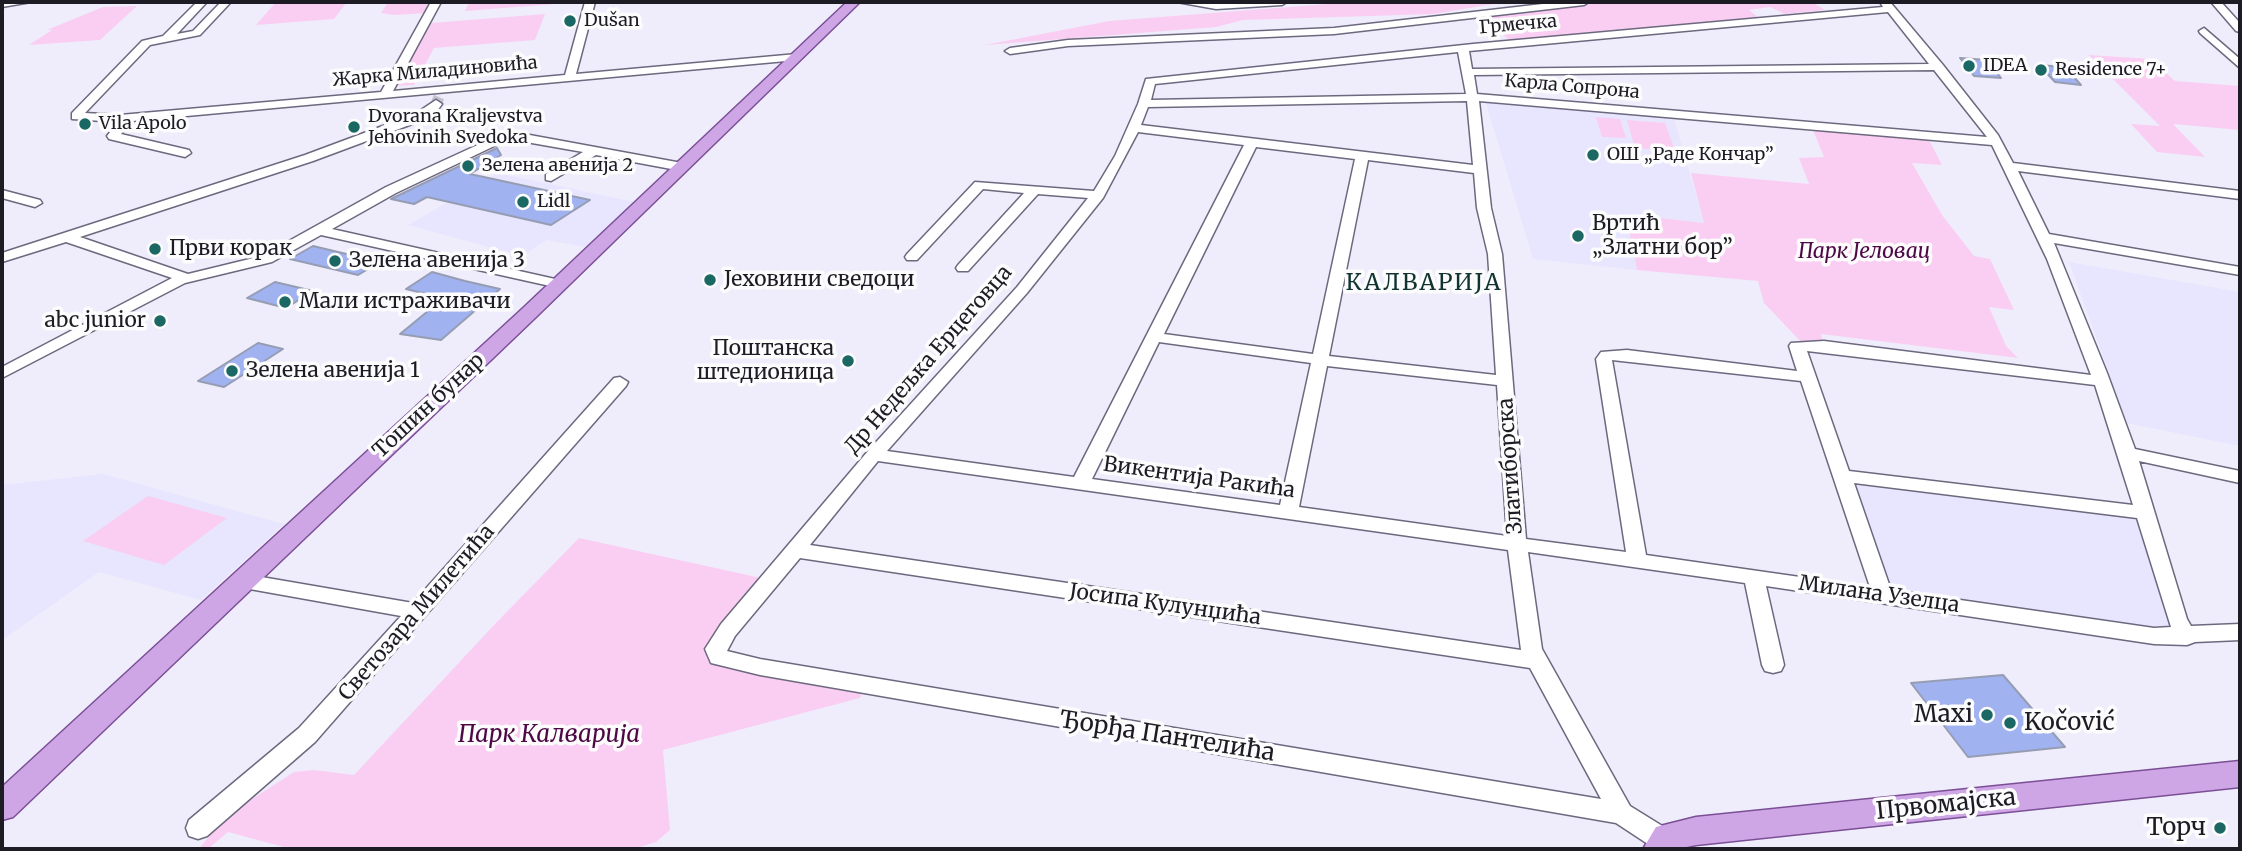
<!DOCTYPE html>
<meta charset="utf-8">
<style>
body{margin:0}
#map{position:relative;width:2242px;height:851px;overflow:hidden;background:#efedfc;font-family:Merriweather,serif}
canvas{display:block}
.frame{position:absolute;inset:0;border:4px solid #1d1c24;pointer-events:none}
</style>
<div id="map">
<canvas width="2242" height="851"></canvas>
<div class="frame"></div>
</div>
<script>
const g = document.querySelector('canvas').getContext('2d');
g.lineJoin = 'round';
function fill(path, color) {
  g.fillStyle = color;
  g.fill(path, 'evenodd');
}
function toPath(rows) {
  const path = new Path2D();
  for (const r of rows) {
    path.moveTo(r[0], r[1]);
    for (let i = 2; i < r.length; i += 2) path.lineTo(r[i], r[i + 1]);
  }
  return path;
}
function strokePath(path, color, width, dash) {
  g.strokeStyle = color;
  g.lineWidth = width;
  g.lineCap = dash ? 'butt' : 'round';
  g.setLineDash(dash || []);
  g.stroke(path);
}
function drawText(font, color, halo, rows, align = 'center') {
  g.font = font + ' Merriweather,serif';
  g.lineWidth = 7;
  g.setLineDash([]);
  g.textBaseline = 'middle';
  g.strokeStyle = halo;
  g.fillStyle = color;
  for (const [text, x, y, turn = 0] of rows) {
    g.save();
    g.translate(x, y);
    g.rotate((+turn || 0) * Math.PI / 180);
    g.textAlign = isNaN(turn) ? turn : align;
    if (halo) g.strokeText(text, 0, 0);
    g.fillText(text, 0, 0);
    g.restore();
  }
}
fill(toPath([
 [1485,100,1673,115,1704,223,1626,214,1637,270,1533,259],
 [498,173,639,203,591,248,547,240,522,256,408,225],
 [2069,262,2240,292,2240,446,2127,423],
 [103,474,284,524,201,600,99,572,2,640,2,485],
 [1842,476,2146,513,2187,637,1883,596]
]), '#e8e5fe');
fill(toPath([
 [276,2,347,2,334,19,256,25],
 [388,2,434,2,428,13,393,15,381,13],
 [469,2,582,2,465,11],
 [1354,2,1489,2,1494,4,1433,14,1243,20,1216,27,985,45,1109,21],
 [1608,2,1812,2,1825,10,1785,14,1770,7,1749,10,1758,17,1511,41,1479,17],
 [137,6,100,40,29,45,52,30,47,30,103,7],
 [545,14,535,40,434,48,414,85,395,86,431,23],
 [2089,55,2151,59,2175,81,2240,86,2240,130,2173,124,2205,157,2157,152,2131,124,2160,126],
 [1596,117,1620,119,1626,138,1602,137],
 [1627,120,1665,123,1675,151,1635,148],
 [1811,125,1927,136,1942,165,1912,163,1942,215,1974,256,1990,259,2014,310,1989,307,2006,346,2018,358,1821,334,1824,346,1803,344,1764,303,1758,281,1637,270,1626,214,1704,223,1691,173,1809,184,1799,158,1824,157],
 [148,496,227,518,164,565,83,541],
 [579,538,770,580,716,649,862,684,862,693,860,698,663,750,670,830,656,842,634,849,291,849,228,832,208,849,199,849,224,817,294,772,314,770,354,775,495,624]
]), '#facef2');
const building = toPath([
 [1960,58,1987,60,2001,78,1974,76,1960,58],
 [2039,65,2065,67,2081,85,2055,82,2039,65],
 [497,148,501,155,470,174,590,200,551,225,427,197,414,204,391,199,497,148],
 [313,246,380,262,358,275,290,259,313,246],
 [432,272,465,281,500,289,441,340,400,334,444,298,406,289,432,272],
 [275,282,313,291,286,308,247,298,275,282],
 [258,343,283,349,224,387,198,381,258,343],
 [2003,675,2065,747,1968,757,1911,683,2003,675]
]);
fill(building, '#a0b2f0');
strokePath(building, '#969db3', 2);
strokePath(toPath([
 [436,104,439,97]
]), '#c5c3d1', 11, [11, 5]);
const minor = toPath([
 [2,2,31,2,2,7,2,2],
 [197,2,207,2,177,34,193,31,221,2,231,2,200,35,150,45,85,113,120,115,381,92,431,2,441,2,393,91,565,75,585,2,595,2,576,74,797,54,802,57,797,60,132,121,121,134,189,150,191,153,185,157,109,139,107,136,118,122,72,119,72,113,142,41,163,36,197,2],
 [1177,2,1216,3,1287,2,1282,5,1216,9,1177,2],
 [1560,2,1589,2,1584,5,1334,34,1068,46,1010,54,1005,51,1010,48,1068,40,1334,28,1560,2],
 [1880,2,1890,2,1943,65,1998,135,2013,163,2240,191,2240,199,2018,171,2049,234,2240,267,2240,275,2054,243,2107,373,2135,449,2240,471,2240,483,2139,461,2187,619,2191,626,2240,624,2240,640,2195,642,2187,645,2154,644,1766,586,1784,665,1781,671,1773,673,1765,671,1762,665,1745,583,1528,552,1542,649,1630,806,1672,832,1675,840,1672,848,1668,849,1654,848,1616,823,760,675,711,663,705,649,721,624,868,451,1017,287,1088,198,1038,194,968,271,958,271,956,268,958,265,1024,193,983,189,917,260,907,260,905,257,907,254,975,182,1094,191,1115,156,1138,104,1146,79,1473,44,1883,7,1880,2],
 [1888,12,1929,64,1472,69,1469,51,1888,12],
 [1458,52,1466,94,1151,100,1155,84,1458,52],
 [1934,70,1987,137,1477,94,1474,75,1934,70],
 [1467,101,1473,165,1141,125,1148,107,1467,101],
 [1479,101,1992,145,2047,259,2091,375,1824,341,1791,343,1789,346,1797,371,1627,350,1601,352,1596,359,1626,552,1526,539,1502,254,1491,208,1479,101],
 [1138,132,1244,145,1074,477,887,451,1027,293,1103,198,1138,132],
 [1256,147,1355,159,1313,354,1164,334,1256,147],
 [1368,160,1474,173,1477,208,1488,254,1496,375,1329,356,1368,160],
 [1159,342,1311,363,1280,505,1092,479,1159,342],
 [1807,351,2095,385,2133,505,1849,471,1807,351],
 [1612,360,1801,381,1870,587,1646,555,1612,360],
 [1327,366,1497,385,1507,536,1299,507,1327,366],
 [878,461,1508,550,1521,650,810,545,878,461],
 [1854,483,2137,518,2171,627,2154,628,1891,590,1854,483],
 [800,558,1530,668,1601,799,760,659,727,651,735,636,800,558],
 [2211,2,2221,2,2240,23,2240,32,2236,31,2211,2],
 [2204,28,2240,59,2240,68,2200,33,2199,31,2204,28],
 [436,100,442,104,435,114,423,120,313,161,80,237,188,274,262,256,386,187,508,131,682,163,688,167,682,171,596,155,551,181,546,180,546,174,583,152,509,139,396,193,332,229,564,281,566,284,564,287,559,288,321,235,272,262,185,283,2,378,2,367,172,278,66,242,2,262,2,253,305,155,415,114,436,100],
 [2,190,40,200,42,203,35,207,2,198,2,190],
 [620,377,628,382,626,386,315,742,207,836,198,839,189,836,186,828,189,820,299,728,401,616,244,588,237,586,234,581,237,576,244,574,413,603,614,378,620,377]
]);
const major = toPath([
 [847,2,860,2,536,317,13,817,2,820,2,787,522,309,847,2],
 [2240,761,2240,787,1696,845,1677,849,1643,849,1656,827,1696,817,2240,761]
]);
strokePath(minor, '#6c697e', 3);
strokePath(major, '#7b4f96', 3);
fill(minor, '#fff');
fill(major, '#cea6e5');
for (const [x, y, r, color] of [
 [570,21,7,"#1b6763"],
 [1969,66,7,"#1b6763"],
 [2041,70,7,"#1b6763"],
 [85,124,7,"#1b6763"],
 [354,127,7,"#1b6763"],
 [1593,155,7,"#1b6763"],
 [468,166,7,"#1b6763"],
 [523,202,7,"#1b6763"],
 [1578,236,7,"#1b6763"],
 [155,249,7,"#1b6763"],
 [335,261,7,"#1b6763"],
 [710,280,7,"#1b6763"],
 [285,302,7,"#1b6763"],
 [160,321,7,"#1b6763"],
 [848,361,7,"#1b6763"],
 [232,371,7,"#1b6763"],
 [1987,715,7,"#1b6763"],
 [2010,723,7,"#1b6763"],
 [2220,828,7,"#1b6763"]
]) {
  const dot = new Path2D();
  dot.arc(x, y, r, 0, 2 * Math.PI);
  g.fillStyle = color;
  g.fill(dot);
  strokePath(dot, '#fcfcfc', 2.5);
}
drawText('18px', '#1d1c24', '#fcfcfc', [
 ["Dušan",584,21],
 ["IDEA",1983,66],
 ["Residence 7+",2055,70],
 ["Dvorana Kraljevstva",368,117],
 ["Jehovinih Svedoka",368,138],
 ["Vila Apolo",99,124],
 ["ОШ „Раде Кончар”",1607,155],
 ["Зелена авенија 2",482,166],
 ["Lidl",537,202]
], 'left');
drawText('18px', '#1d1c24', '#fcfcfc', [
 ["Грмечка",1518,25,-5],
 ["Жарка Миладиновића",435,72,-5],
 ["Карла Сопрона",1572,87,5]
]);
drawText('21px', '#1d1c24', '#fcfcfc', [
 ["Вртић",1592,224],
 ["„Златни бор”",1592,248],
 ["Први корак",169,249],
 ["Зелена авенија 3",349,261],
 ["Јеховини сведоци",724,280],
 ["Мали истраживачи",299,302],
 ["abc junior",146,321,"right"],
 ["Поштанска",834,349,"right"],
 ["штедионица",834,373,"right"],
 ["Зелена авенија 1",246,371]
], 'left');
drawText('italic 21px', '#4d0946', '#fcfcfc', [
 ["Парк Јеловац",1864,252]
]);
drawText('21px', '#1d1c24', '#fcfcfc', [
 ["Др Недељка Ерцеговца",929,360,-49],
 ["Тошин бунар",429,406,-43],
 ["Златиборска",1511,466,-94],
 ["Викентија Ракића",1199,478,8],
 ["Милана Узелца",1879,595,8],
 ["Јосипа Кулунџића",1165,605,8],
 ["Светозара Милетића",417,613,-49]
]);
g.letterSpacing = '2px';
drawText('23px', '#113432', '#fcfcfc', [
 ["КАЛВАРИЈА",1424,283]
]);
g.letterSpacing = '0px';
drawText('24px', '#1d1c24', '#fcfcfc', [
 ["Maxi",1973,715],
 ["Kočović",2024,723,"left"],
 ["Торч",2206,828]
], 'right');
drawText('italic 24px', '#4d0946', '#fcfcfc', [
 ["Парк Калварија",549,735]
]);
drawText('24px', '#1d1c24', '#fcfcfc', [
 ["Ђорђа Пантелића",1167,737,9],
 ["Првомајска",1946,805,-6]
]);
</script>
